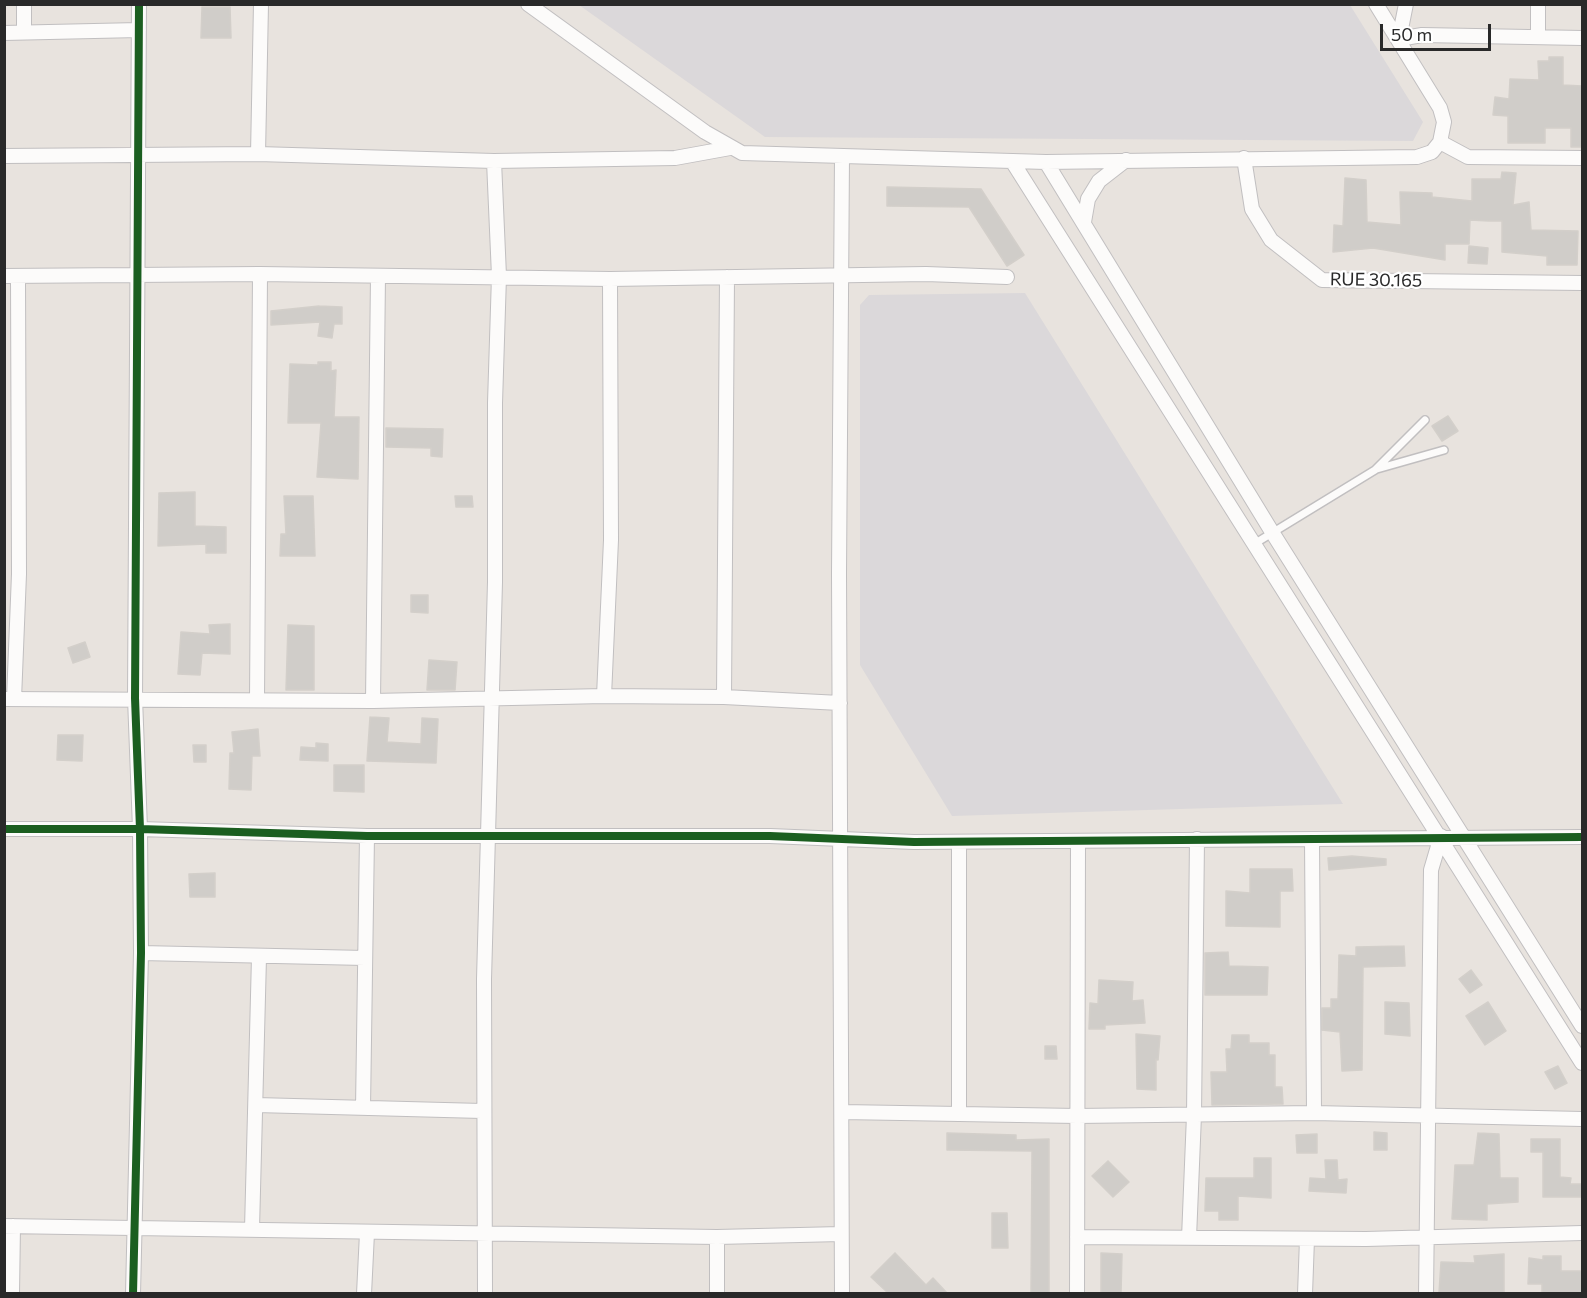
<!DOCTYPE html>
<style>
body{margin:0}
#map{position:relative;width:1587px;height:1298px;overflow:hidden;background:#e8e3de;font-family:Commissioner,sans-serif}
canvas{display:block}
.frame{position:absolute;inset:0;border:6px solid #292929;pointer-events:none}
.scale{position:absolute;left:1380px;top:24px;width:111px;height:27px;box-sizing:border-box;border:3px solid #292929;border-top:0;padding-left:8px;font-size:18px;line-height:21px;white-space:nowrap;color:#292929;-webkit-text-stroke:4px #fff;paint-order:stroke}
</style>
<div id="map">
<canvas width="1587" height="1298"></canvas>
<div class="frame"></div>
<div class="scale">50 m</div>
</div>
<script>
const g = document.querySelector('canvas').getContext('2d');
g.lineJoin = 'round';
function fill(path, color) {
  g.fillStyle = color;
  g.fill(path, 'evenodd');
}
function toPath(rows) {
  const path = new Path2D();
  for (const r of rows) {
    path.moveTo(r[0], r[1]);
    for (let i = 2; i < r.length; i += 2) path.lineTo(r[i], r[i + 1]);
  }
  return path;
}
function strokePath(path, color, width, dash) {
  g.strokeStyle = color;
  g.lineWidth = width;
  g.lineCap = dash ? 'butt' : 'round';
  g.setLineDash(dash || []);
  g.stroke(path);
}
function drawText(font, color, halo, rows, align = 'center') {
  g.font = font + ' Commissioner,sans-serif';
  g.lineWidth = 4.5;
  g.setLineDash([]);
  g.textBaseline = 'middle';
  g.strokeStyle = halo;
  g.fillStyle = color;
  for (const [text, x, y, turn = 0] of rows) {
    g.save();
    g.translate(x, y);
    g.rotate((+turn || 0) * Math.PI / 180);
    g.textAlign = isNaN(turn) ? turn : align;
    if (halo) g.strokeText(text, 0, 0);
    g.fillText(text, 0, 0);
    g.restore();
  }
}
fill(toPath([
 [579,5,1350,5,1423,122,1413,141,765,137],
 [1025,293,1343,804,952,816,860,665,860,305,869,295]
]), '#dbd8da');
const building = toPath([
 [202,7,230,7,231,38,201,38,202,7],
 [1549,57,1563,57,1563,85,1582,86,1582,147,1571,147,1571,128,1545,128,1545,143,1508,143,1508,116,1493,115,1495,97,1509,99,1510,79,1539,80,1538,61,1549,61,1549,57],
 [1502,172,1516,173,1513,205,1529,202,1531,230,1578,231,1577,265,1547,265,1547,256,1502,252,1502,221,1489,221,1470,220,1469,244,1445,244,1445,260,1373,248,1333,252,1334,225,1343,226,1345,178,1366,180,1367,222,1401,225,1400,192,1432,193,1432,197,1472,201,1472,179,1501,179,1502,172],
 [887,187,981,189,1024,255,1007,266,969,207,887,206,887,187],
 [1469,246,1488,248,1487,264,1468,263,1469,246],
 [319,306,342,307,342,324,334,324,332,338,318,336,320,322,271,325,271,311,319,306],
 [318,362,331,362,331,371,336,370,334,417,359,417,358,479,317,477,321,423,288,423,290,364,318,365,318,362],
 [1448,416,1458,431,1442,441,1432,426,1448,416],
 [386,428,443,429,442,457,431,456,431,448,386,447,386,428],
 [195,492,195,526,226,527,226,553,206,553,206,544,158,546,159,493,195,492],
 [284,496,313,496,315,556,280,556,281,534,286,534,284,496],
 [455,496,472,496,473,507,456,507,455,496],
 [411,595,428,595,428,613,411,612,411,595],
 [230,624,230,654,202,653,200,675,178,674,181,632,210,634,209,625,230,624],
 [288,625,314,626,314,690,286,690,288,625],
 [85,642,90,657,73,663,68,648,85,642],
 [429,660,457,662,455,690,427,690,429,660],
 [370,717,389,718,387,742,421,744,422,718,438,719,436,763,367,761,370,717],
 [258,729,260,756,252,756,251,790,229,789,230,753,234,753,232,732,258,729],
 [58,735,83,735,82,761,57,760,58,735],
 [316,743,328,744,328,761,300,760,301,747,316,748,316,743],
 [193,745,206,745,206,762,194,762,193,745],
 [334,765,364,765,364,792,334,791,334,765],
 [1352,856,1386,859,1386,865,1329,870,1328,858,1352,856],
 [1250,869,1292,869,1293,891,1280,891,1280,927,1226,926,1226,891,1250,893,1250,869],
 [215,873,215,897,190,897,189,874,215,873],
 [1404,946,1405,966,1363,967,1362,1070,1342,1071,1340,1032,1322,1030,1322,1008,1331,1008,1331,999,1338,999,1339,955,1356,956,1356,947,1404,946],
 [1228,952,1229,966,1268,967,1267,995,1205,995,1205,953,1228,952],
 [1471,970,1482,985,1470,993,1459,979,1471,970],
 [1099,980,1133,982,1132,1001,1143,1000,1145,1023,1105,1025,1105,1029,1089,1029,1090,1003,1098,1004,1099,980],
 [1385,1002,1409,1003,1410,1036,1385,1034,1385,1002],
 [1488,1002,1506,1031,1485,1045,1466,1016,1488,1002],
 [1136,1034,1160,1036,1158,1060,1156,1059,1156,1090,1137,1089,1136,1034],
 [1232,1035,1249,1035,1249,1043,1269,1043,1269,1055,1275,1055,1275,1087,1282,1087,1283,1104,1212,1105,1211,1072,1227,1072,1226,1049,1231,1049,1232,1035],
 [1045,1046,1056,1046,1057,1059,1045,1059,1045,1046],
 [1558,1066,1567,1083,1555,1089,1545,1072,1558,1066],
 [1374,1132,1387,1133,1387,1150,1374,1150,1374,1132],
 [947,1133,1016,1135,1016,1140,1049,1139,1049,1293,1031,1293,1032,1151,947,1150,947,1133],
 [1478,1133,1499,1134,1500,1178,1518,1178,1518,1202,1487,1204,1487,1220,1452,1219,1455,1165,1474,1165,1478,1133],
 [1317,1134,1317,1153,1297,1153,1296,1135,1317,1134],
 [1531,1139,1560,1139,1560,1177,1571,1178,1570,1184,1582,1184,1582,1197,1543,1197,1543,1152,1531,1152,1531,1139],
 [1254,1158,1271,1158,1271,1198,1238,1196,1238,1220,1219,1220,1219,1211,1205,1211,1206,1178,1254,1178,1254,1158],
 [1325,1160,1337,1160,1338,1180,1347,1179,1346,1193,1309,1191,1310,1178,1326,1179,1325,1160],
 [1108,1161,1129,1182,1113,1197,1092,1176,1108,1161],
 [992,1213,1007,1213,1008,1248,992,1248,992,1213],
 [895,1253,926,1285,933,1278,947,1293,888,1293,871,1277,895,1253],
 [1101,1253,1122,1254,1121,1293,1101,1293,1101,1253],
 [1504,1254,1504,1293,1439,1293,1441,1262,1475,1263,1474,1256,1504,1254],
 [1543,1256,1561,1256,1561,1271,1582,1271,1582,1293,1542,1293,1542,1284,1528,1284,1529,1258,1543,1260,1543,1256]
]);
fill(building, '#d0cdc9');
strokePath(building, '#d3cfca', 1.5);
const service = toPath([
 [1377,469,1444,450],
 [1254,544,1375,470,1425,420]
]);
const minor = toPath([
 [24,4,24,32],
 [528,4,705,132,742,153,1046,162,1417,157,1432,152,1440,142,1444,122,1440,108,1376,4],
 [1406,4,1399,39,1422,35,1582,38],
 [4,33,139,30],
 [1538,37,1538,4],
 [1440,142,1468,157,1582,158],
 [258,154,261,4],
 [4,156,258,154,494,161,675,158,730,148],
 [842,157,839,573,842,1294],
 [1244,158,1252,209,1271,240,1322,280,1582,283],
 [1012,161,1582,1063],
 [1046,162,1272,532,1582,1026],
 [1084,222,1088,199,1099,181,1126,160],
 [4,276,260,274,610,279,926,274,1007,277],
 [604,696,611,540,610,279],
 [724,697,727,277],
 [4,699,373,701,604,696,724,697,840,703],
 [14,699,19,574,18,277],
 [257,699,260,274],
 [373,701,378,276],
 [4,829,140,829,367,836,770,836,914,842,1582,837],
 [1312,840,1314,1113],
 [959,842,959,1114],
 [141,953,365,958],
 [256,1105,482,1111],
 [363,1108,367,836],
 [842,1112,1077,1116,1314,1113,1582,1119],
 [4,1226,717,1237,841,1234],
 [252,1229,259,957],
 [717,1237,717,1294],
 [1077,1237,1366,1239,1582,1233],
 [1189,1238,1194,1115,1197,839],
 [12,1294,13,1226],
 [133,1294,141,953,140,829,135,698,139,4],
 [364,1294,367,1233],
 [485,1294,484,979,495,582,495,403,499,276,494,161],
 [1077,1294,1078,841],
 [1305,1294,1307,1239],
 [1426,1294,1431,870,1441,836]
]);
strokePath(service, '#c1bfc0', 10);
strokePath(minor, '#c1bfc0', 16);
strokePath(service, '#fcfbfa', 7);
strokePath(minor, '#fcfbfa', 14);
strokePath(toPath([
 [4,829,140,829,367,836,770,836,914,842,1582,837],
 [133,1294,141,953,140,829,135,698,139,4]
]), '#1b5e20', 8);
drawText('18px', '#292929', '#fff', [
 ["RUE 30.165",1376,280,1]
]);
</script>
